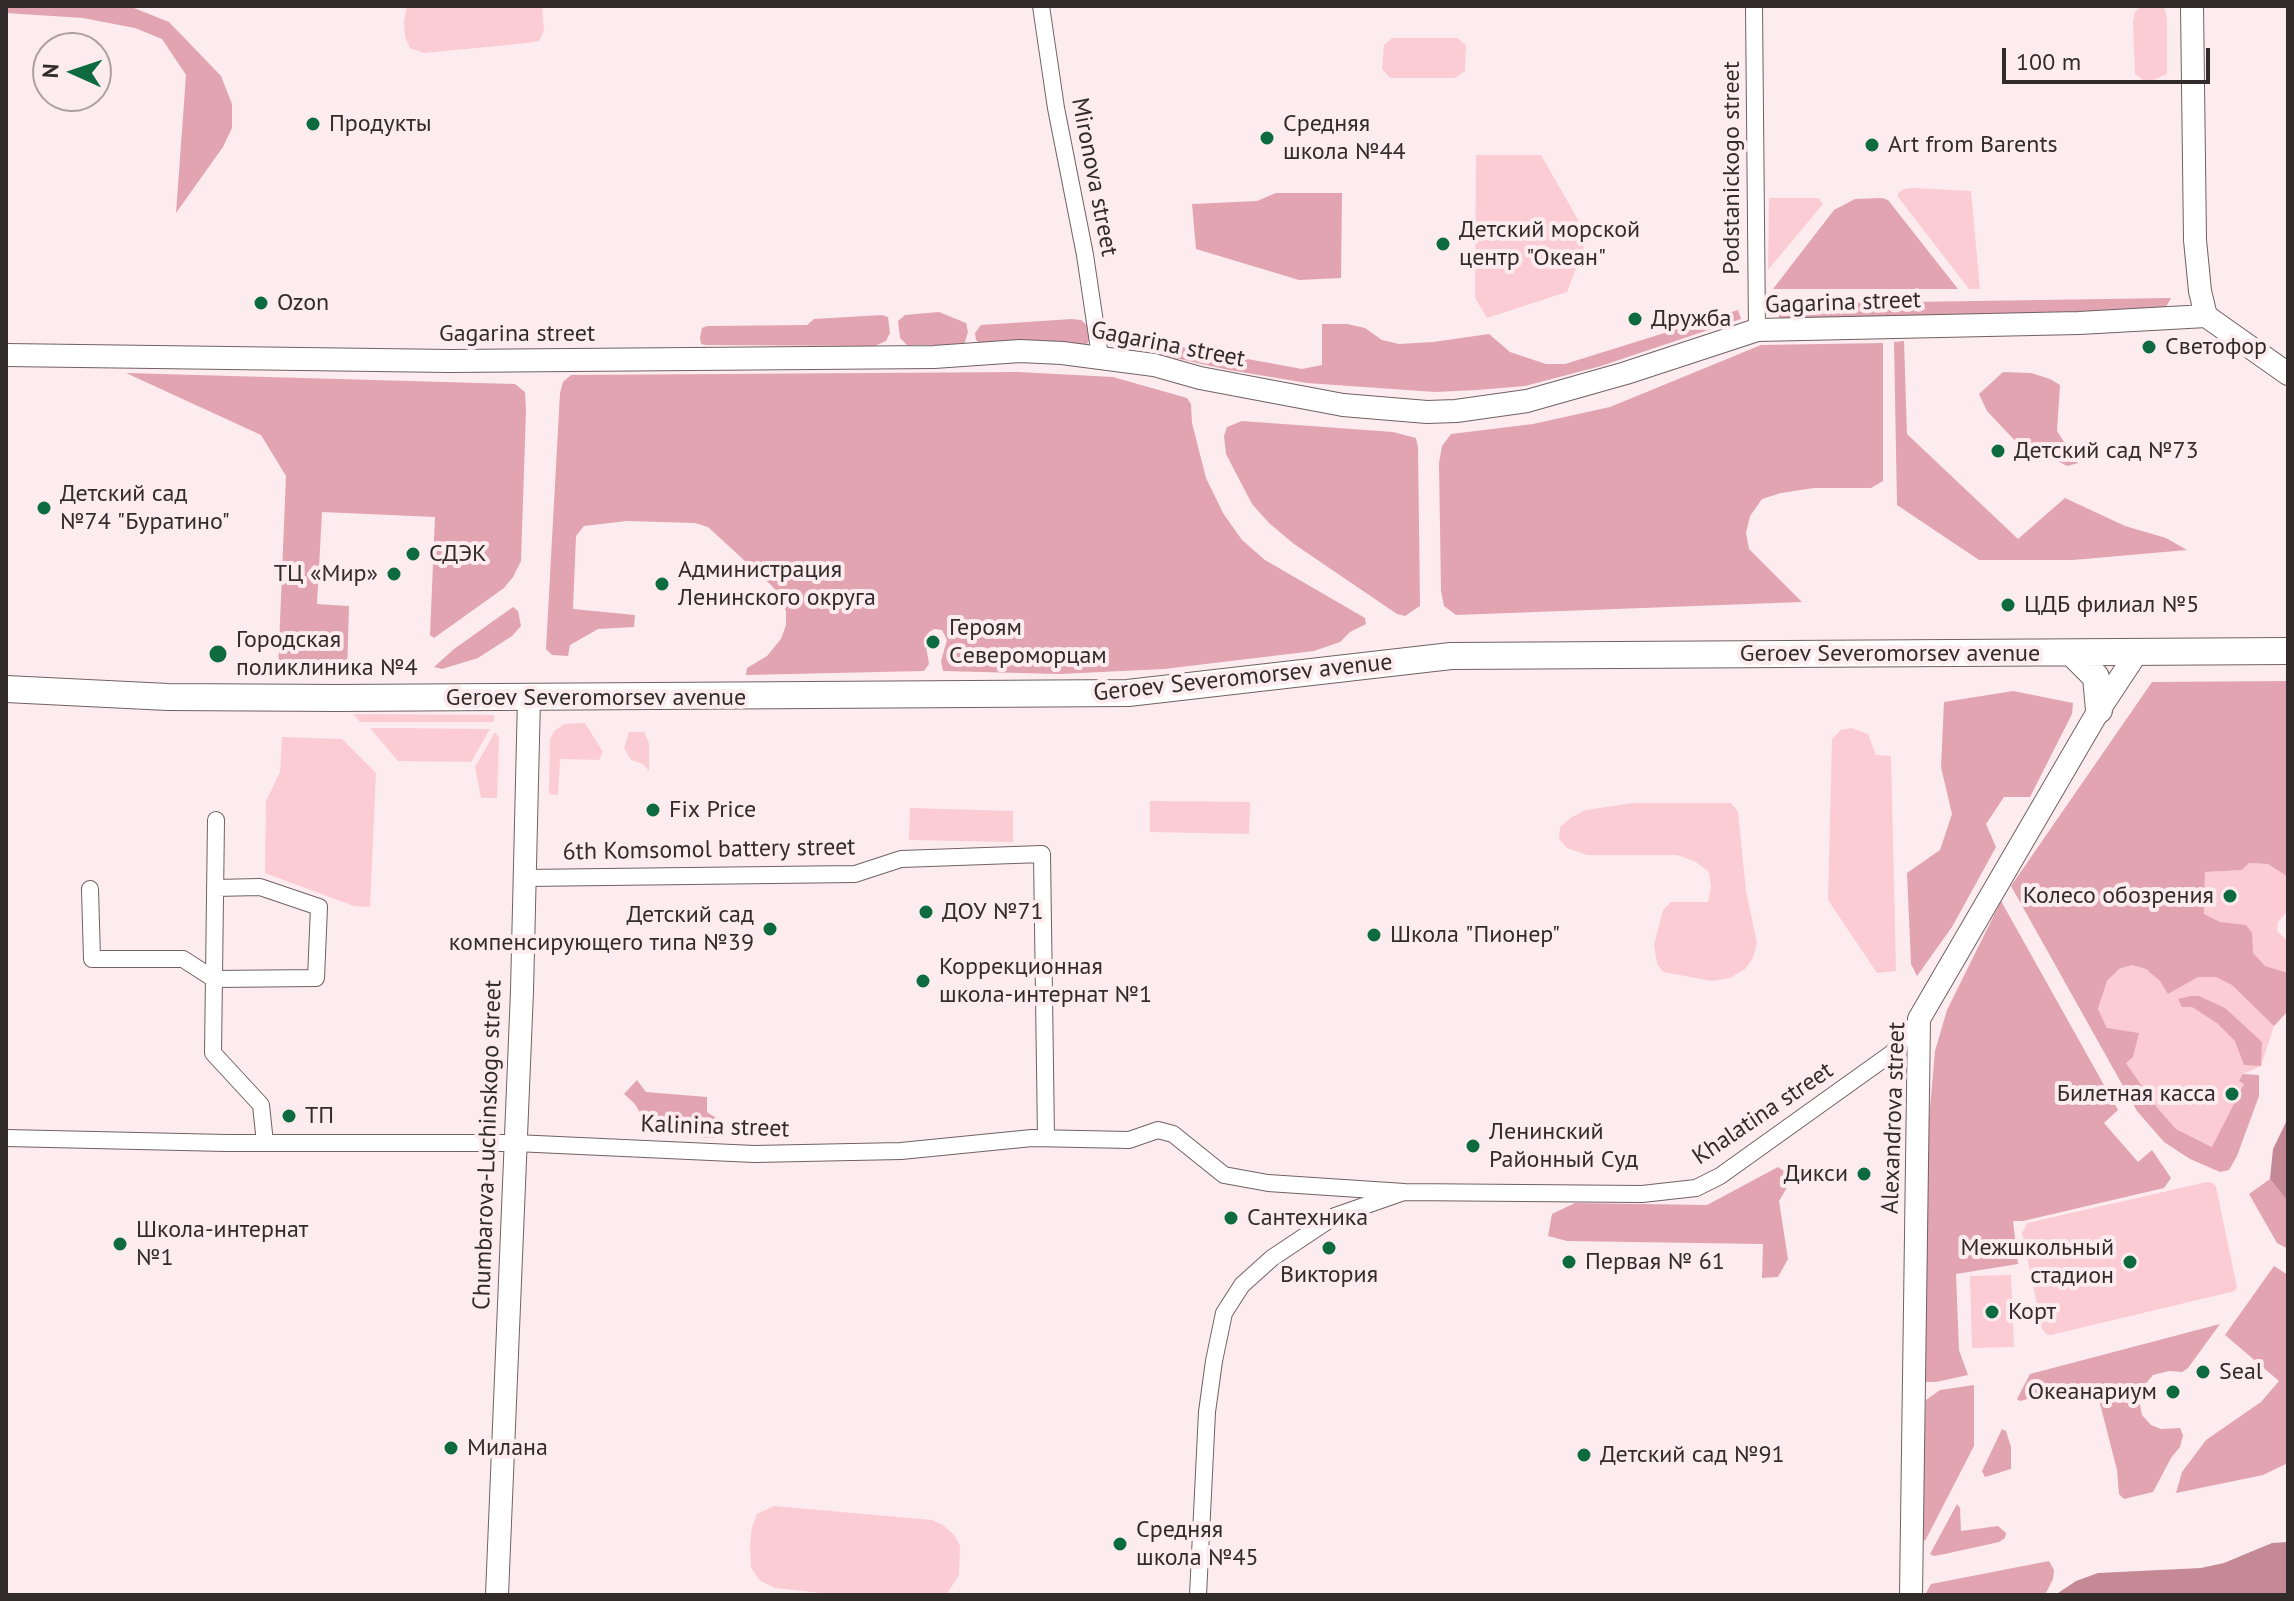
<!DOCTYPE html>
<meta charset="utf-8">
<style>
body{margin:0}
#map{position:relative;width:2294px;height:1601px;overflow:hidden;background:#fdecef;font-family:"PT Sans",sans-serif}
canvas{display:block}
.frame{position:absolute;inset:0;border:8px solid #322b2c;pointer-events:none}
.north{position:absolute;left:32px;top:32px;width:80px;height:80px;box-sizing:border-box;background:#fdecef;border:2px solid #ac9fa1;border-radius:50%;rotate:273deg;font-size:22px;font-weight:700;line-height:32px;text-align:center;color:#322b2c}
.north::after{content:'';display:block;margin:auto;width:28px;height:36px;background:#0d6b3f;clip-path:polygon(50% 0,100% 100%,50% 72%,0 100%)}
.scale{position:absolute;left:2002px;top:48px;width:208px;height:36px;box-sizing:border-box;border:4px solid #322b2c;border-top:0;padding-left:10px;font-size:24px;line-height:28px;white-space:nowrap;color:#322b2c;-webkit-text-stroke:6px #fdecef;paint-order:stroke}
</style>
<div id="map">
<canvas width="2294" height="1601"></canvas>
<div class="frame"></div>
<div class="north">N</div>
<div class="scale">100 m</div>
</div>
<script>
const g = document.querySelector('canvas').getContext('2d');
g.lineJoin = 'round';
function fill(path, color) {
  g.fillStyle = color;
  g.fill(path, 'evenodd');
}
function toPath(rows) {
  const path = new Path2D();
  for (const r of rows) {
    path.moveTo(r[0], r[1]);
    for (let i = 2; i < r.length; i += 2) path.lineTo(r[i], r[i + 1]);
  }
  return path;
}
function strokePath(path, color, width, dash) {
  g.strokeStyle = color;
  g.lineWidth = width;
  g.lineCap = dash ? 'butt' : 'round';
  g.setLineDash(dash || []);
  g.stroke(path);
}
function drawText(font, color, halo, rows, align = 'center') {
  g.font = font + ' "PT Sans",sans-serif';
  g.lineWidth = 8;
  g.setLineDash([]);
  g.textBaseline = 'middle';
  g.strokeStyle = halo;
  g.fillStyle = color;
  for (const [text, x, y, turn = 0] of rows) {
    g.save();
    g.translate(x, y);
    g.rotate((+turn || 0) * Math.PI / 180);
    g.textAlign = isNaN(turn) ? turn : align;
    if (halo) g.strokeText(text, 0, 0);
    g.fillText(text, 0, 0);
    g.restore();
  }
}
fill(toPath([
 [407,6,542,6,544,31,539,41,528,43,424,53,410,48,405,37,404,21],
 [2141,6,2161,6,2165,9,2167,20,2167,74,2152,81,2143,80,2135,74,2133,21,2135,12],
 [1392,38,1457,38,1466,45,1465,71,1455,78,1390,78,1382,69,1384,45],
 [1476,155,1541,155,1588,237,1567,292,1487,318,1475,298],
 [1913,188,1971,191,1980,289,1969,289,1898,197,1898,193,1904,189],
 [1769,198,1819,198,1823,204,1768,270],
 [353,714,494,715,494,722,360,722],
 [585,723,603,752,599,760,560,759,558,795,549,794,550,739,554,731,564,724],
 [370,728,394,728,490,729,471,762,398,761],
 [1851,728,1868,734,1876,755,1891,756,1896,971,1877,973,1828,900,1832,739,1841,730],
 [495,732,499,738,497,798,481,798,475,767],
 [629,732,644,732,649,743,649,771,643,764,631,760,624,748],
 [282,737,342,739,376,773,370,907,354,906,265,873,266,801,280,772],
 [1150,801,1250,802,1249,834,1150,832],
 [1633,803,1731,803,1738,812,1746,891,1757,943,1753,958,1745,969,1730,978,1712,981,1663,972,1657,964,1654,945,1663,910,1671,902,1708,902,1711,887,1709,872,1696,862,1677,855,1587,855,1567,848,1559,839,1560,827,1572,817,1586,810],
 [910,808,1013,811,1013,842,909,840],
 [2248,863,2268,864,2288,877,2288,911,2278,922,2277,931,2288,941,2288,1011,2274,1026,2261,1066,2243,1074,2244,1084,2213,1147,2176,1129,2155,1105,2126,1063,2098,1010,2107,981,2119,969,2132,965,2146,969,2160,980,2204,915,2205,872,2242,870],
 [2207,1182,2213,1183,2216,1187,2237,1287,2235,1291,2051,1335,2046,1334,2042,1329,2022,1233,2027,1223],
 [2011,1275,2014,1347,1972,1348,1970,1276],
 [774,1506,932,1520,943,1525,954,1535,960,1546,959,1575,946,1595,840,1595,775,1588,759,1580,751,1567,750,1545,752,1527,757,1514]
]), '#fcccd4');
fill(toPath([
 [6,6,129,6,169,22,221,76,232,104,232,128,223,147,176,213,186,75,162,39,135,28,83,18,6,13],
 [1276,193,1342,193,1341,278,1299,280,1196,249,1192,204,1257,201],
 [1882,198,1888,200,1958,289,1773,289,1834,210,1855,199],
 [2171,298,2162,314,1779,319,1779,304],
 [1738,310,1741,319,1601,366,1525,386,1477,390,1435,392,1307,383,1229,370,1157,354,1144,340,1302,369,1322,365,1322,324,1347,324,1365,328,1382,340,1399,344,1433,342,1489,334,1510,352,1546,364,1565,364],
 [939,312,966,323,968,332,964,345,907,345,900,338,898,321,905,315],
 [882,315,888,317,890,333,886,341,875,346,706,345,701,344,700,338,702,328,707,326,807,325,814,319],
 [1072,319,1081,320,1088,326,1090,339,1087,344,981,344,976,340,975,333,981,325],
 [1904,341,1907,434,2018,539,2065,498,2125,526,2166,538,2187,550,2073,560,1979,560,1897,505,1894,342],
 [1883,343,1883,481,1871,488,1814,488,1781,493,1762,499,1750,516,1746,533,1749,549,1802,602,1456,615,1444,606,1441,591,1439,463,1442,446,1451,434,1533,424,1610,407,1761,345],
 [1018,372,1113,377,1187,398,1191,404,1192,423,1206,478,1223,513,1242,540,1265,560,1365,618,1366,624,1350,632,1340,642,1314,651,1164,669,1060,674,943,671,941,661,947,640,942,630,934,629,928,633,925,640,929,664,924,671,746,675,747,668,767,656,781,639,786,625,786,612,782,599,772,586,708,527,695,523,627,521,584,526,576,536,573,609,635,615,634,627,598,629,570,645,568,656,552,655,546,649,560,393,563,382,571,375],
 [2003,372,2031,373,2050,379,2060,385,2057,431,2078,463,2067,466,2054,459,2035,462,1987,411,1979,394],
 [126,373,515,384,525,392,526,410,521,561,513,577,504,588,434,638,430,635,435,517,322,512,317,604,349,606,347,673,278,670,286,476,261,435],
 [1242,421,1393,432,1416,438,1418,447,1420,606,1405,616,1397,614,1294,544,1269,523,1252,504,1226,454,1224,436,1227,427],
 [513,607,518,611,521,626,512,636,478,658,442,669,434,667,454,649],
 [2288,681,2288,877,2268,864,2249,863,2242,870,2205,872,2204,914,2220,922,2246,925,2252,933,2253,953,2265,966,2288,973,2288,1011,2274,1026,2232,985,2216,977,2198,977,2168,994,2160,981,2146,969,2132,965,2119,969,2107,981,2098,1009,2107,1028,2139,1033,2133,1057,2126,1063,2155,1105,2176,1129,2212,1147,2244,1084,2239,1081,2243,1074,2259,1075,2259,1096,2237,1156,2229,1170,2220,1172,2190,1159,2164,1142,2137,1111,2011,886,2152,682],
 [2013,691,2073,703,2072,714,2030,797,2004,797,1986,824,1996,847,1952,927,1917,976,1911,964,1907,873,1940,850,1952,814,1941,767,1944,702],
 [2001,901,2118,1110,2104,1123,2138,1162,2152,1150,2171,1178,2164,1188,2023,1221,2013,1221,2018,1264,1956,1274,1959,1350,1968,1375,1936,1382,1922,1382,1927,1142,1935,1051,1947,1010],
 [2191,996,2199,996,2225,1008,2262,1042,2261,1066,2244,1065,2235,1041,2217,1023,2192,1007,2182,1007,2178,999],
 [637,1080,646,1092,707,1097,707,1112,722,1122,717,1138,653,1135,635,1104,624,1094],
 [1778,1167,1793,1177,1779,1201,1788,1259,1778,1277,1762,1278,1763,1244,1567,1241,1548,1236,1552,1214,1575,1203,1707,1205],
 [2270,1179,2288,1202,2288,1249,2277,1243,2249,1194],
 [2274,1266,2288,1275,2288,1463,2263,1475,2176,1493,2182,1472,2206,1440,2261,1402,2279,1381,2225,1335],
 [2220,1324,2188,1368,2182,1372,2169,1371,2153,1375,2143,1387,2139,1400,2142,1415,2151,1425,2161,1429,2180,1428,2183,1435,2180,1447,2171,1458,2153,1492,2124,1499,2119,1494,2117,1470,2096,1388,2090,1385,2076,1386,2020,1401,2017,1399,2030,1374],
 [1974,1385,1974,1446,1925,1541,1920,1533,1926,1400,1940,1390],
 [2002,1429,2006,1431,2011,1447,2011,1469,1985,1477,1982,1471],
 [1957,1504,1960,1508,1961,1531,1998,1526,2006,1533,2005,1538,1999,1542,1945,1554,1934,1556,1930,1554],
 [2049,1561,2054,1570,2053,1579,2045,1595,1925,1595,1931,1584]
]), '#e2a4b0');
fill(toPath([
 [2288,1118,2288,1202,2270,1179,2273,1149],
 [2288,1542,2288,1595,2055,1595,2076,1581,2098,1573,2201,1568,2224,1563,2272,1543]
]), '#c58995');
const street = toPath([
 [1041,6,1056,108,1085,255,1100,356],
 [1754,6,1757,330],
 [216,820,213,1053,261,1105,265,1143],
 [524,878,855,874,901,859,1042,854,1046,1138],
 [90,889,92,959,183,959,214,979,316,978,319,907,260,887,215,888],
 [6,1138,226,1143,515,1143,754,1154,901,1151,1032,1138,1129,1140,1158,1130,1173,1134,1224,1175,1268,1183,1404,1192],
 [1198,1595,1207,1412,1214,1361,1224,1313,1242,1285,1272,1258,1335,1216,1404,1192,1642,1194,1696,1188,1720,1176,1892,1053,1919,1019]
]);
const secondary = toPath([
 [2192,6,2195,240,2200,291,2206,316],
 [6,355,450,361,934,357,1020,351,1062,353,1154,365,1200,378,1343,405,1427,412,1456,411,1527,401,1626,373,1757,330,2079,323,2206,316,2288,374],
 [497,1595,522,991,529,698],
 [1911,1595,1919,1019,2099,710,2136,654]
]);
const primary = toPath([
 [2073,654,2096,677,2099,710],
 [6,689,168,697,339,698,1128,693,1451,656,2288,651]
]);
strokePath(street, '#706164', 18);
strokePath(secondary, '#706164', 24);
strokePath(primary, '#706164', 28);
strokePath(street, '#fff', 16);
strokePath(secondary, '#fff', 22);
strokePath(primary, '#fff', 26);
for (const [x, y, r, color] of [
 [313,124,8,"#0d6b3f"],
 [1267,138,8,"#0d6b3f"],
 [1872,145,8,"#0d6b3f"],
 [1443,244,8,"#0d6b3f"],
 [261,303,8,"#0d6b3f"],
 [1635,319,8,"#0d6b3f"],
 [2149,347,8,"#0d6b3f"],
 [1998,451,8,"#0d6b3f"],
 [44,508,8,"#0d6b3f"],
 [413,554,8,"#0d6b3f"],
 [394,574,8,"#0d6b3f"],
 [662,584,8,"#0d6b3f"],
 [2008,605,8,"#0d6b3f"],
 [933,642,8,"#0d6b3f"],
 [218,654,10,"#0d6b3f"],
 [653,810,8,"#0d6b3f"],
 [2230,896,8,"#0d6b3f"],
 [926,912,8,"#0d6b3f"],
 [770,929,8,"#0d6b3f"],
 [1374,935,8,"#0d6b3f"],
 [923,981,8,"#0d6b3f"],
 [2232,1094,8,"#0d6b3f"],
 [289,1116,8,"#0d6b3f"],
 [1473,1146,8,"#0d6b3f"],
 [1864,1174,8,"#0d6b3f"],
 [1231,1218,8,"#0d6b3f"],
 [120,1244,8,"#0d6b3f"],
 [1329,1248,8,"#0d6b3f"],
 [1569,1262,8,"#0d6b3f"],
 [2130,1262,8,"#0d6b3f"],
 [1992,1312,8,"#0d6b3f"],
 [2203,1372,8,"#0d6b3f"],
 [2173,1392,8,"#0d6b3f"],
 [451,1448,8,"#0d6b3f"],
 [1584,1455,8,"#0d6b3f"],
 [1120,1544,8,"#0d6b3f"]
]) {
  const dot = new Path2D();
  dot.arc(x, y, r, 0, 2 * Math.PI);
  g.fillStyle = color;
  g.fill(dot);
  strokePath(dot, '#fdecef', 3);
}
drawText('24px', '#322b2c', '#fdecef', [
 ["Продукты",329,124],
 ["Средняя",1283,124],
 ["школа №44",1283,152],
 ["Art from Barents",1888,145],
 ["Детский морской",1459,230],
 ["центр \"Океан\"",1459,258],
 ["Ozon",277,303],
 ["Дружба",1651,319],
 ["Светофор",2165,347],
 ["Детский сад №73",2014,451],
 ["Детский сад",60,494],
 ["№74 \"Буратино\"",60,522],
 ["СДЭК",429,554],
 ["Администрация",678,570],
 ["Ленинского округа",678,598],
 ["ТЦ «Мир»",378,574,"right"],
 ["ЦДБ филиал №5",2024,605],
 ["Героям",949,628],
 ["Cевероморцам",949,656],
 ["Городская",236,640],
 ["поликлиника №4",236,668],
 ["Fix Price",669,810],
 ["Колесо обозрения",2214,896,"right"],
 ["ДОУ №71",942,912],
 ["Детский сад",754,915,"right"],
 ["компенсирующего типа №39",754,943,"right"],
 ["Школа \"Пионер\"",1390,935],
 ["Коррекционная",939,967],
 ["школа-интернат №1",939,995],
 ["Билетная касса",2216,1094,"right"],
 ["ТП",305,1116],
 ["Ленинский",1489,1132],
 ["Районный Суд",1489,1160],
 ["Дикси",1848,1174,"right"],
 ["Сантехника",1247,1218],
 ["Школа-интернат",136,1230],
 ["№1",136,1258],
 ["Межшкольный",2114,1248,"right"],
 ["стадион",2114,1276,"right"],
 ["Первая № 61",1585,1262],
 ["Виктория",1329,1275,"center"],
 ["Корт",2008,1312],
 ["Seal",2219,1372],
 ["Океанариум",2157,1392,"right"],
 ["Милана",467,1448],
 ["Детский сад №91",1600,1455],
 ["Средняя",1136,1530],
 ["школа №45",1136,1558]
], 'left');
drawText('24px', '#322b2c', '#fdecef', [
 ["Podstanickogo street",1732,168,-90],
 ["Mironova street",1094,177,79],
 ["Gagarina street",1843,303,-2],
 ["Gagarina street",517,334],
 ["Gagarina street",1168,345,11],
 ["Geroev Severomorsev avenue",1890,654],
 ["Geroev Severomorsev avenue",1243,678,-6],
 ["Geroev Severomorsev avenue",596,698],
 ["6th Komsomol battery street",709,850,-1],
 ["Khalatina street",1763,1114,-34],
 ["Alexandrova street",1894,1118,-88],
 ["Kalinina street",715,1127,2],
 ["Chumbarova-Luchinskogo street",488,1145,-88]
]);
</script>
